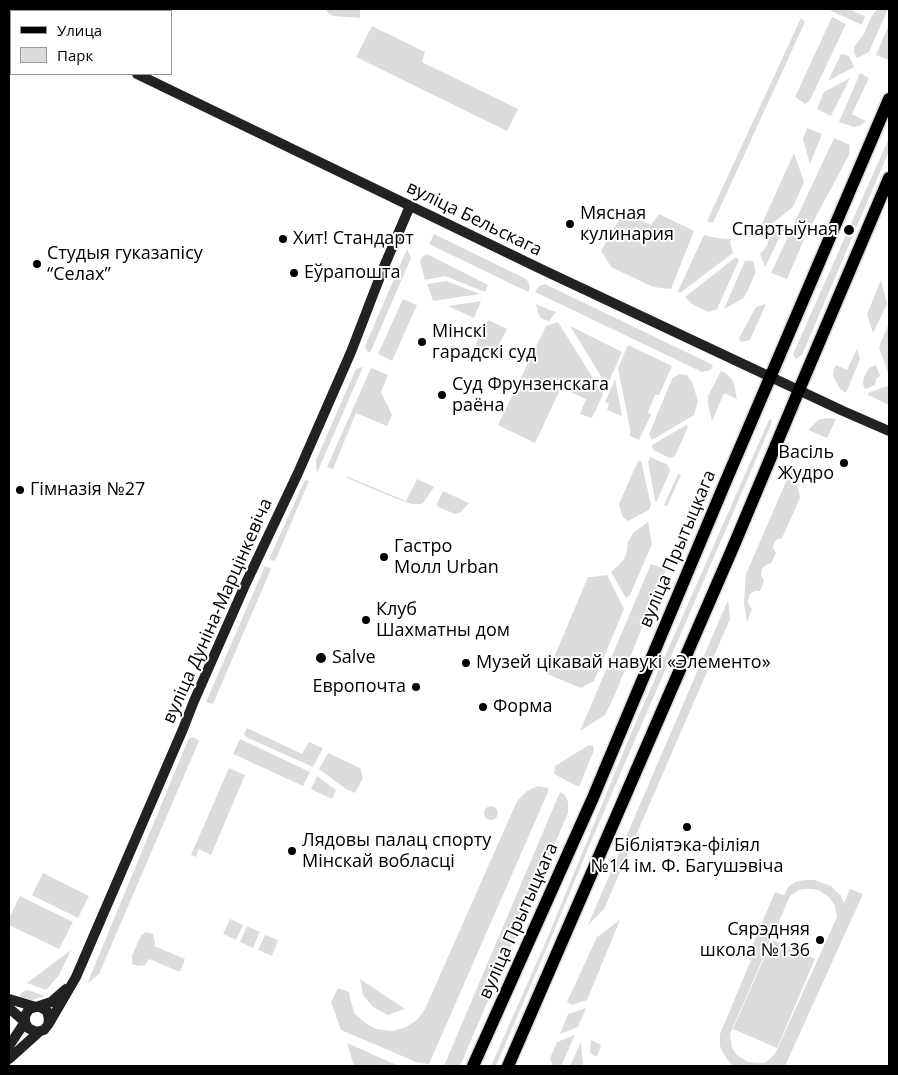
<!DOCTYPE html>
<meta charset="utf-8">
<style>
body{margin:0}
#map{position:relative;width:898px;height:1075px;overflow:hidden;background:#fff;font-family:"Open Sans",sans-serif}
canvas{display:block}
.frame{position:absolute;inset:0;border:10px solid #000;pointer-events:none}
.legend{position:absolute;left:10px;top:10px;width:162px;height:65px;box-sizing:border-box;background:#fff;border:1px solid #999;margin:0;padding:6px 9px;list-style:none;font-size:15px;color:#000}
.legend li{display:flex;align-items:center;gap:10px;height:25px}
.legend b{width:25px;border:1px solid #999}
</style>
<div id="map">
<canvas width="898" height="1075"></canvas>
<div class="frame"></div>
<ul class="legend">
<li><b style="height:6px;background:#000"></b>Улица</li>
<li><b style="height:14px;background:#dcdcdc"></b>Парк</li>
</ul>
</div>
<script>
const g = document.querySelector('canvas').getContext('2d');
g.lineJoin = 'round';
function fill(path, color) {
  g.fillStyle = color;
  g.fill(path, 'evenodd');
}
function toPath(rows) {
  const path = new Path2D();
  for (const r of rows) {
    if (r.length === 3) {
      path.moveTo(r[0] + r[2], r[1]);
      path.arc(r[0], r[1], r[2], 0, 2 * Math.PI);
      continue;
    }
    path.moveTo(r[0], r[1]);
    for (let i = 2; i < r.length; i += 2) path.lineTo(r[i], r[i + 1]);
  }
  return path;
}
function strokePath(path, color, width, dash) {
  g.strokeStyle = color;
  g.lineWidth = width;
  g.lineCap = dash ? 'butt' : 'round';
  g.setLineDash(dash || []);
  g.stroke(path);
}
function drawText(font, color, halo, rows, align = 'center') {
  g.font = font + ' "Open Sans",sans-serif';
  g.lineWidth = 4;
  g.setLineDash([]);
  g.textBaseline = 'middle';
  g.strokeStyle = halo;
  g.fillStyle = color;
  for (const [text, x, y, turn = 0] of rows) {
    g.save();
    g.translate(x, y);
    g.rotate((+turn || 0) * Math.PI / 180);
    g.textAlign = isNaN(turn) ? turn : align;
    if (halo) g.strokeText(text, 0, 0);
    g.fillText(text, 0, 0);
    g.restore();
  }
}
fill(toPath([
 [325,9,360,9,360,18,334,16,329,14],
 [827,9,848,9,865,16,862,25],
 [878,9,888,9,869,52,857,58,854,53,854,47,864,34,872,15],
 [832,17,846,24,810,100,805,104,795,97],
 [801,18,805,22,713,223,707,221],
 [889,24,889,60,876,55],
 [372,26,425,52,422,62,518,109,507,131,356,57],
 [841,54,849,56,854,67,828,81],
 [860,73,869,78,852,114,866,121,861,125,854,127,839,122],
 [850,78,831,116,817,109,824,92],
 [807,128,822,134,810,164,803,139],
 [834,138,850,145,849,155,806,235,787,279,771,273],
 [889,138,889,151,802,355,796,359,793,354],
 [794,153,804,182,793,207,763,231,760,228],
 [623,213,651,225,659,214,694,231,671,289,653,287,611,267,601,251],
 [787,223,765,267,760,254,764,250,768,244,767,236],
 [434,234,526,279,529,283,530,288,528,292,429,244],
 [704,235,717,238,731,239,730,243,733,253,680,293,678,291],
 [407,249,411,258,370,353,366,350,365,346],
 [427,254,488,285,485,292,445,276,425,280,420,262,422,257],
 [736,257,739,260,717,309,708,312,692,304,685,297],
 [745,261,753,261,756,272,744,298,724,309],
 [881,280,887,304,873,333,867,314],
 [446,281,480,294,433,301,427,284],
 [545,284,713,365,711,370,702,372,535,292,539,286],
 [403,299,417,305,392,361,378,354],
 [481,301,474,318,448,306],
 [536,304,550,310,556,312,549,321,542,319,539,315],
 [766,304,750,340,741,342,739,338,756,307],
 [488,320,507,329,494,354,475,345],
 [558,322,603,394,592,418,580,414,586,399,564,389,560,390,535,443,498,425,546,326],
 [889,323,889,375,879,347],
 [570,326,622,352,607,386],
 [628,345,672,366,659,395,655,395,648,412,651,415,639,440,630,436,630,429,618,368],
 [857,349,860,359,846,393,840,389,833,376,834,369,836,365,847,370],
 [876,365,880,376,876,379,875,385,865,389,863,384,864,377,869,368],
 [363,367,317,473,316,467,316,460,356,369],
 [371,368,388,375,381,392,392,415,387,426,356,413,333,469,327,467],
 [721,371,727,374,733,381,737,399,724,393,712,421,708,404,708,396],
 [680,374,687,375,692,382,698,401,694,415,652,440,649,434,672,379,674,377],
 [615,379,622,416,607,410,609,404,605,402],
 [887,386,889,388,889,405,868,395,868,393],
 [826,418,836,419,827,438,808,430,818,420],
 [770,419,772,420,771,425,590,844,551,938,496,1066,491,1066,547,939,632,731,768,422],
 [686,425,688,427,675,456,670,458,653,450,652,445],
 [650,457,668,465,670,471,657,501,655,501,648,462],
 [638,461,641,461,651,505,649,510,628,521,622,516,619,504],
 [791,470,797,484,800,498,782,538,776,540,774,543,773,548,776,553,771,563,766,565,762,569,761,575,764,581,760,591,755,591,750,594,748,601,749,605,752,609,747,622,744,603,746,574],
 [678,474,681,475,667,506,666,506,664,505],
 [346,476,406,501,417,479,434,487,423,503,420,504,412,504,402,501,347,478],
 [306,480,309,481,275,561,269,559,304,482],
 [443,491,469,503,461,512,455,514,438,507,437,504],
 [648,522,652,544,630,595,626,598,611,572,618,566,624,559,627,551,628,542,633,533],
 [651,564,666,569,613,699,605,715,580,731],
 [265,566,271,569,213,704,206,702],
 [607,575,624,609,594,681,581,688,547,674,588,577,592,577],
 [728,600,730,619,604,909,588,925],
 [247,728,302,754,309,742,323,748,313,767,246,737,244,734],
 [194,737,199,741,99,974,87,984,188,740,190,738],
 [240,739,310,772,303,786,233,754],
 [589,745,593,746,594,750,579,787,554,774,555,766],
 [328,753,360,768,363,778,355,793,346,789,319,769],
 [229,768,245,775,211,855,199,849,196,857,191,855],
 [317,776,336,790,332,799,311,789],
 [538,786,548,788,548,792,429,1064,416,1062,341,1030,331,1002,338,988,349,992,350,999,355,1014,367,1024,376,1029,393,1031,406,1027,417,1020,425,1009,517,801,527,791],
 [560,792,565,795,568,802,568,813,460,1066,444,1066],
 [491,813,7],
 [43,873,89,896,78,918,32,895],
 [805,880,814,880,831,886,841,896,844,903,850,889,863,894,785,1066,734,1066,730,1063,723,1053,720,1046,720,1034,751,960,747,958,775,892,784,895,788,887,795,882],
 [805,889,813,889,820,891,829,897,835,906,837,917,775,1054,767,1061,763,1063,748,1062,737,1055,732,1048,730,1034,790,896,799,890],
 [20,896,73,922,59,949,9,925,9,918],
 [230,919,243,925,236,940,223,934],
 [620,920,587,1000,572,1005,567,1002,597,937],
 [247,926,260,932,253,948,240,942],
 [146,932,153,934,155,942,154,946,185,959,180,972,149,959,145,965,138,966,132,964,132,956,141,935],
 [265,935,278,940,272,956,258,950],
 [772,940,815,959,777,1048,733,1029],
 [71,950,59,975,46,990,27,983],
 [360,979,405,1009,388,1015,373,1007,363,995],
 [28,990,45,996,32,1000,19,997,22,992],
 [586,1008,578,1027,560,1034,568,1014],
 [575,1035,561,1066,553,1066,550,1058,557,1042],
 [591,1040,601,1045,597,1057,590,1053],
 [581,1042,583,1066,570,1066],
 [347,1043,399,1066,354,1066]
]), '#dcdcdc');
const primary = toPath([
 [473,1066,592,800,725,483,889,99],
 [508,1066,734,545,799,390,889,178]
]);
strokePath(primary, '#dbdbdb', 15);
strokePath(toPath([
 [9,11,11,12],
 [137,74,543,270,843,411,889,431],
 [9,999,36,1007,51,1002,66,989],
 [9,1008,25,1022,28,1028,36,1032,44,1030,48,1025,49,1019,47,1011,40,1007,36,1007,29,1009,25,1016,25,1022,9,1046],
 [48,1025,76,977,183,729,194,701,246,583,298,473,351,352,383,269,410,206],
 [9,1059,40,1031]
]), '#222', 10);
strokePath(primary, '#000', 12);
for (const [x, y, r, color] of [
 [570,224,5,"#000"],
 [849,230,6,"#000"],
 [283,239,5,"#000"],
 [37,264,5,"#000"],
 [294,273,5,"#000"],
 [422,342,5,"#000"],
 [442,395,5,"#000"],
 [844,463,5,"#000"],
 [20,490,5,"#000"],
 [384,557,5,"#000"],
 [366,620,5,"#000"],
 [321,658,6,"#000"],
 [466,663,5,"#000"],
 [416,687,5,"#000"],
 [483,707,5,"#000"],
 [687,827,5,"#000"],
 [292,851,5,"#000"],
 [820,940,5,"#000"]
]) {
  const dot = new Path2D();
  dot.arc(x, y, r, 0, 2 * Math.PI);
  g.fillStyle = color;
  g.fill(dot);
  strokePath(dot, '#fff', 2);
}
drawText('18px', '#000', '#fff', [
 ["Мясная",580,214],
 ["кулинария",580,235],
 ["Спартыўная",838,230,"right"],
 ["Хит! Стандарт",293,239],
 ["Студыя гуказапісу",47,254],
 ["“Селах”",47,275],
 ["Еўрапошта",304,273],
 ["Мінскі",432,332],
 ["гарадскі суд",432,353],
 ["Суд Фрунзенскага",452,385],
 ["раёна",452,406],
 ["Васіль",834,453,"right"],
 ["Жудро",834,474,"right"],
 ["Гімназія №27",30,490],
 ["Гастро",394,547],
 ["Молл Urban",394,568],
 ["Клуб",376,610],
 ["Шахматны дом",376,631],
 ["Salve",332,658],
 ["Музей цікавай навукі «Элементо»",476,663],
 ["Европочта",406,687,"right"],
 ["Форма",493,707],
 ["Лядовы палац спорту",302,841],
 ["Мінскай вобласці",302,862],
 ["Бібліятэка-філіял",687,846,"center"],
 ["№14 ім. Ф. Багушэвіча",687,867,"center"],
 ["Сярэдняя",810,930,"right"],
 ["школа №136",810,951,"right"]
], 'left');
drawText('18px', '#000', '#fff', [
 ["вуліца Бельскага",474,219,26],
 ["вуліца Прытыцкага",678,549,-67],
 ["вуліца Дуніна-Марцінкевіча",218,611,-66],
 ["вуліца Прытыцкага",519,921,-66]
]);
</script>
